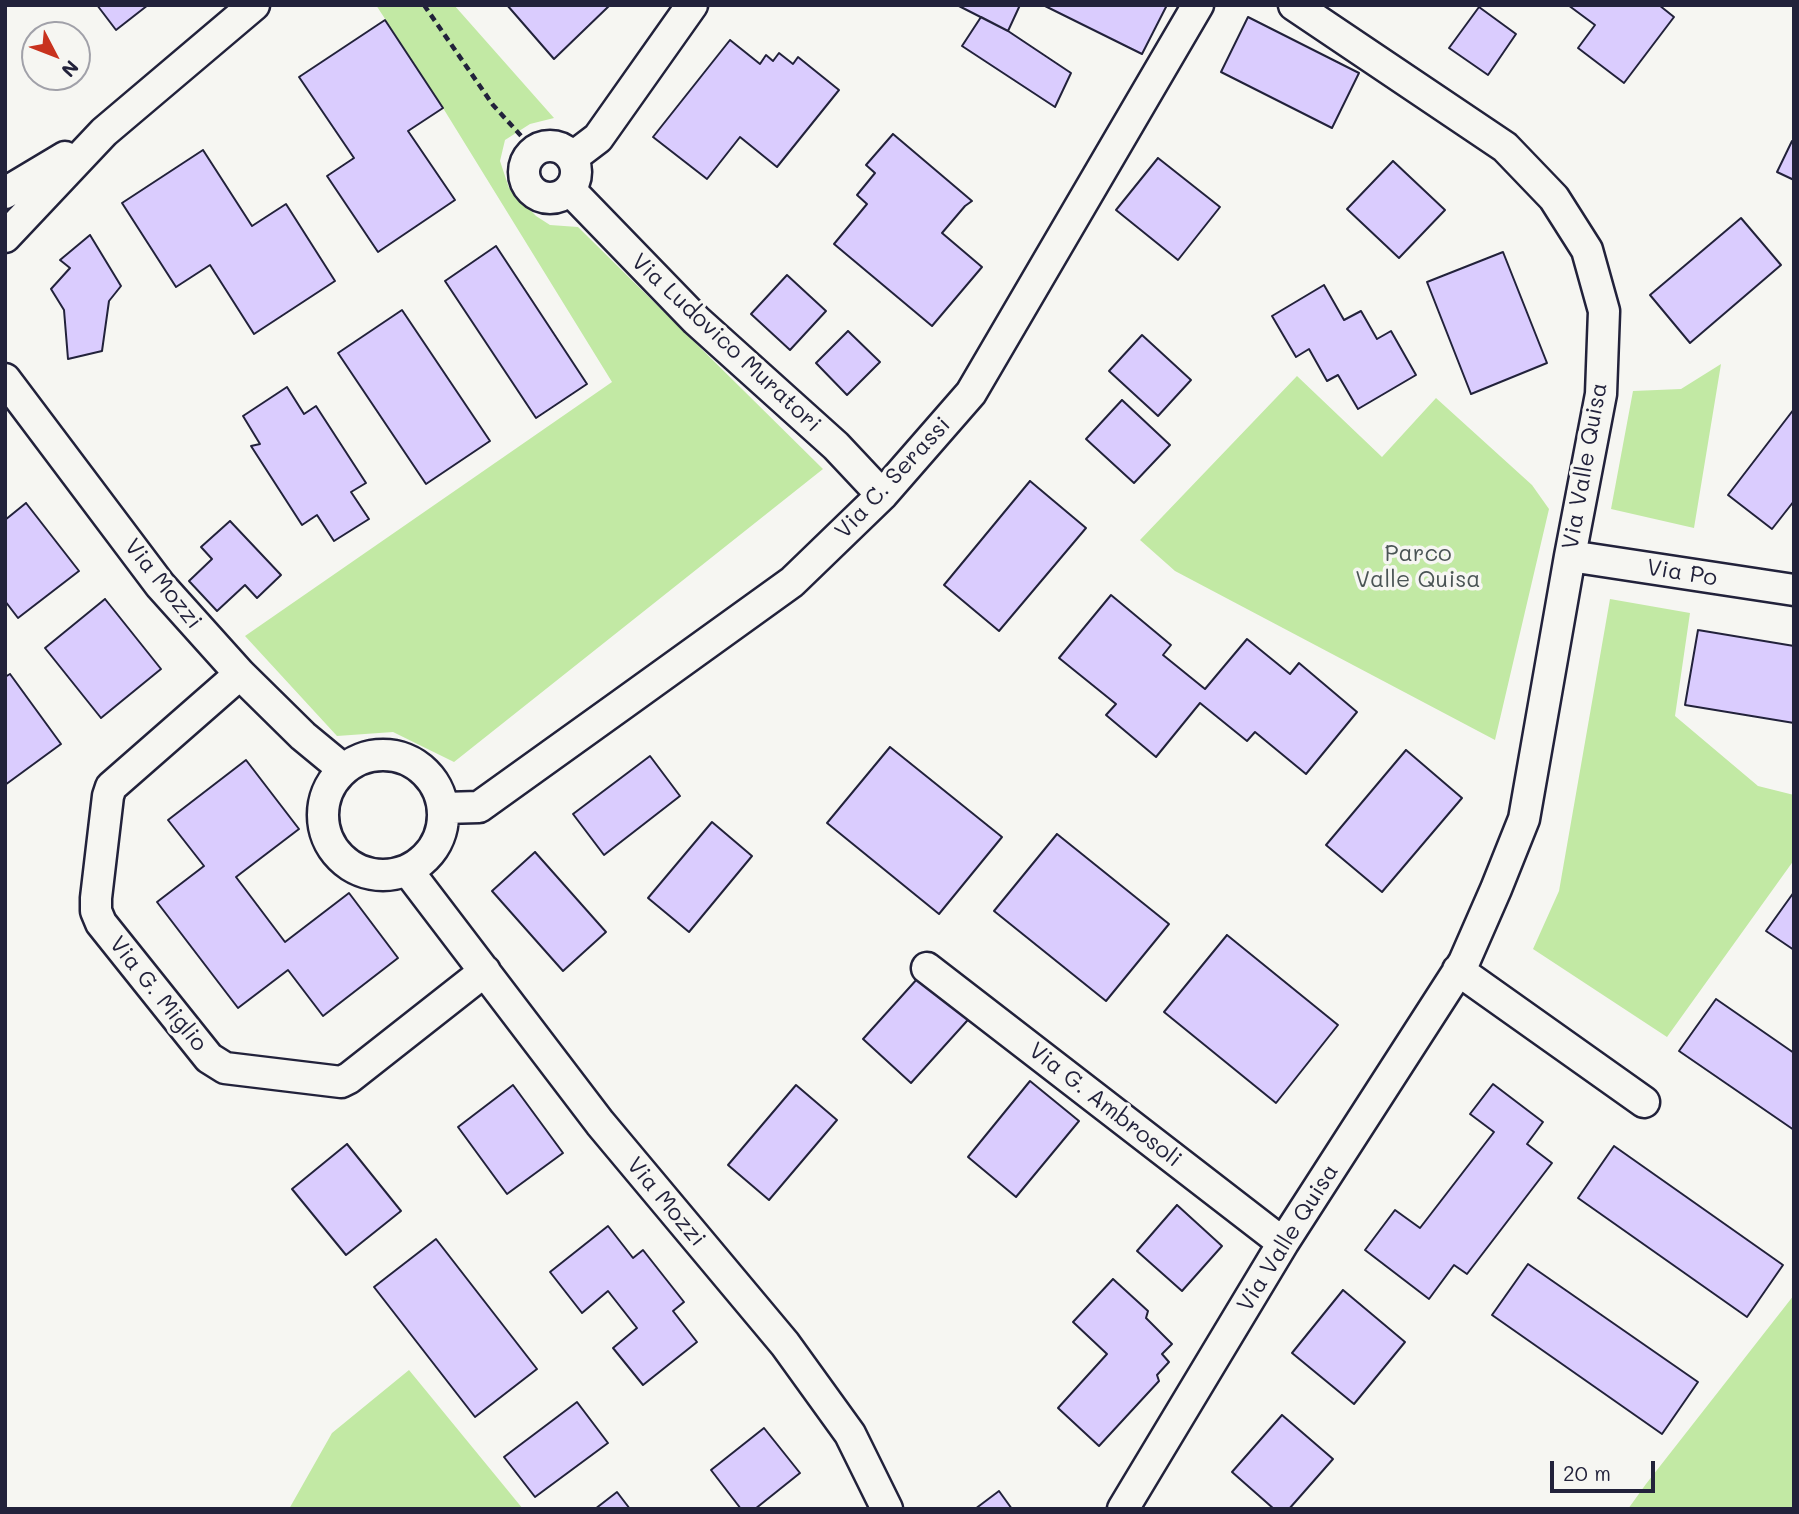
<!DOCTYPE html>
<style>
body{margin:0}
#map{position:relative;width:1799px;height:1514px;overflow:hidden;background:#f6f6f2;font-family:Mali,sans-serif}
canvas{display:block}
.frame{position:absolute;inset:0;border:7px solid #22223b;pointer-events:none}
.north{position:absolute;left:21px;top:21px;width:70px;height:70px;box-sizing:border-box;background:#f6f6f2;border:2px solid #a1a1a9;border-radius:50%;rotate:132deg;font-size:19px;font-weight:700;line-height:28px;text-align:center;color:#22223b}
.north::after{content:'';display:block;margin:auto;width:24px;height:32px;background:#c8321e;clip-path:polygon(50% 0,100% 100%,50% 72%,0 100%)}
.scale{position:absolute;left:1550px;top:1461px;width:105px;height:32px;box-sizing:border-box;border:4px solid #22223b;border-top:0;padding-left:9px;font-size:21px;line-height:24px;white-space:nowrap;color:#22223b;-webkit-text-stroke:5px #f6f6f2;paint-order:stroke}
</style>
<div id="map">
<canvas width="1799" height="1514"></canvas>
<div class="frame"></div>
<div class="north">N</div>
<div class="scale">20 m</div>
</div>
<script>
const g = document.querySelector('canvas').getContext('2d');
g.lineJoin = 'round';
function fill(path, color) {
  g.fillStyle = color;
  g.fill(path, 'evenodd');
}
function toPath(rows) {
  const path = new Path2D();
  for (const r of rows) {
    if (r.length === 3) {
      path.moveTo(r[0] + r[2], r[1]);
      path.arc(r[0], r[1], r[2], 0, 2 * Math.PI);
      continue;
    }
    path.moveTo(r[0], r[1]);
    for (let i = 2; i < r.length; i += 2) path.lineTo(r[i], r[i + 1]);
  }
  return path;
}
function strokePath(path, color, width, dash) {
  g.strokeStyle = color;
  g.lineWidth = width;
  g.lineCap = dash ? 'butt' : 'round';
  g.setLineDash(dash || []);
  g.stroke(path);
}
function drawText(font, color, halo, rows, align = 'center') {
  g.font = font + ' Mali,sans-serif';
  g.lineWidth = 7;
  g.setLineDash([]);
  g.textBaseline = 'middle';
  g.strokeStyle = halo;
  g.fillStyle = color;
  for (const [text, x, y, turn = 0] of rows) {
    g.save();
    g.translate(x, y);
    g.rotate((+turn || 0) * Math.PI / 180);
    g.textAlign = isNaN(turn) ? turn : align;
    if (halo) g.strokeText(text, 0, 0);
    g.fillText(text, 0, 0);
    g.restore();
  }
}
fill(toPath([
 [376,5,454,5,554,118,530,124,505,140,500,161,509,188,536,216,550,225,578,227,823,469,454,762,393,732,337,736,245,636,612,382,443,108],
 [1721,364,1694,528,1611,509,1633,391,1681,389],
 [1297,376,1382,457,1436,398,1532,485,1549,509,1495,740,1175,571,1140,540],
 [1610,599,1690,613,1675,716,1758,786,1794,795,1794,860,1667,1037,1533,949,1559,891],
 [1794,1295,1794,1509,1628,1509,1646,1484],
 [409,1370,523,1509,289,1509,332,1433]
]), '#c2e9a4');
const building = toPath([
 [97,5,148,5,116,30,97,5],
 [507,5,610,5,554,59,507,5],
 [957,5,1020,5,1008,31,957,5],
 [1043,5,1167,5,1142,54,1043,5],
 [1568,5,1659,5,1674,17,1624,83,1578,48,1595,25,1568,5],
 [1479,7,1516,34,1488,75,1449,48,1479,7],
 [981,17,1008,31,1071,73,1055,107,962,46,981,17],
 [1248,17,1359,73,1332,128,1221,72,1248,17],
 [385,20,443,108,408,131,455,200,378,252,327,176,354,158,299,77,385,20],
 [730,40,760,64,766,55,773,61,779,53,793,64,798,57,839,90,777,167,740,137,707,179,653,137,730,40],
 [893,134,972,201,965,206,942,233,982,267,932,326,834,244,867,204,857,195,875,173,866,165,893,134],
 [1792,141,1794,142,1794,180,1777,172,1792,141],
 [203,150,252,226,286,204,335,281,254,334,210,265,176,287,122,203,203,150],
 [1158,158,1220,207,1178,260,1116,210,1158,158],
 [1393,161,1445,210,1399,258,1347,209,1393,161],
 [1741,218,1781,265,1690,343,1650,295,1741,218],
 [90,235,121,286,109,301,102,351,68,359,64,310,51,289,70,268,60,260,90,235],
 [496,246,587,384,536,418,445,281,496,246],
 [1503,252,1547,363,1471,394,1427,282,1503,252],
 [787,275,826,311,790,350,751,314,787,275],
 [1324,285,1344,320,1361,311,1377,339,1391,331,1416,375,1358,409,1338,375,1327,381,1309,349,1296,357,1272,316,1324,285],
 [402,310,490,441,426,484,338,353,402,310],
 [848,331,880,362,847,395,816,363,848,331],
 [1142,335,1191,380,1158,416,1109,371,1142,335],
 [287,387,304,414,316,406,366,483,351,492,369,519,334,541,317,515,302,525,251,446,260,444,243,416,287,387],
 [1122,400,1170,445,1134,483,1086,439,1122,400],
 [1794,409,1794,501,1772,529,1728,495,1794,409],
 [1030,481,1086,528,999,631,944,585,1030,481],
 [26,503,79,571,18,618,5,601,5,520,26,503],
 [230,521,281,575,257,598,245,585,217,611,189,581,212,559,201,547,230,521],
 [1111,595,1171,645,1163,655,1205,689,1247,639,1290,674,1299,663,1357,712,1306,774,1255,732,1247,741,1200,703,1156,757,1106,715,1116,704,1059,658,1111,595],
 [105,599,161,669,101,718,45,648,105,599],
 [1698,630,1794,646,1794,723,1685,705,1698,630],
 [10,674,61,744,5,785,5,677,10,674],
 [890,747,1002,837,939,914,827,823,890,747],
 [1406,750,1462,798,1382,892,1326,845,1406,750],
 [650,756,680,796,604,855,573,814,650,756],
 [246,760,299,829,236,877,285,942,349,893,398,958,323,1016,288,970,238,1008,157,902,204,866,168,820,246,760],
 [712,822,752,856,689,932,648,898,712,822],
 [1057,834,1169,924,1106,1001,994,911,1057,834],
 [535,852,606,932,563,971,492,891,535,852],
 [1794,892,1794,950,1766,931,1794,892],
 [1227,935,1338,1025,1276,1103,1164,1012,1227,935],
 [927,968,975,1012,911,1083,863,1039,927,968],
 [1716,999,1794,1053,1794,1130,1679,1051,1716,999],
 [1030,1081,1079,1121,1016,1197,968,1157,1030,1081],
 [1493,1084,1543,1122,1527,1144,1552,1163,1467,1274,1454,1265,1429,1299,1365,1250,1395,1210,1420,1228,1494,1132,1470,1114,1493,1084],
 [513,1085,563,1153,507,1194,458,1127,513,1085],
 [796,1085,837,1120,769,1200,728,1165,796,1085],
 [347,1144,401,1211,346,1255,292,1189,347,1144],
 [1614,1146,1783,1265,1747,1317,1578,1198,1614,1146],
 [1177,1205,1222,1246,1182,1291,1137,1251,1177,1205],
 [608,1226,633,1258,643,1250,684,1302,673,1311,697,1342,643,1385,613,1348,637,1328,608,1291,582,1313,550,1272,608,1226],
 [436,1239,537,1369,475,1417,374,1287,436,1239],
 [1528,1264,1698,1382,1662,1434,1492,1315,1528,1264],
 [1113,1279,1148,1311,1146,1318,1172,1344,1162,1354,1169,1362,1157,1375,1159,1381,1099,1446,1058,1408,1107,1354,1073,1322,1113,1279],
 [1343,1290,1405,1342,1354,1404,1292,1353,1343,1290],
 [577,1402,608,1443,535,1497,504,1457,577,1402],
 [1282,1415,1333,1459,1289,1509,1274,1509,1232,1472,1282,1415],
 [764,1428,800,1473,755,1509,741,1509,711,1470,764,1428],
 [999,1491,1012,1509,975,1509,999,1491],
 [617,1492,630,1509,595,1509,617,1492]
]);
fill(building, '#daccfe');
strokePath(building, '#22223b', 2);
const minor = toPath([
 [550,172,26],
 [573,157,598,138,692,5],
 [570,190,696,320,836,446,882,495],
 [5,193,65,157],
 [5,237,104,132,254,5],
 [5,379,160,585,240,674,303,736,343,769],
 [1570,556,1794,590],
 [240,674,111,787,108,796,96,898,96,911,101,923,209,1058,225,1068,341,1082,349,1078,485,971],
 [383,815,60],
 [444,808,479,807,624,703,792,582,882,495,971,393,1198,5],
 [408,871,600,1123,785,1344,850,1434,887,1509],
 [927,968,1283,1243],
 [1458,970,1644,1102],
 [1123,1509,1283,1243,1464,962,1496,889,1524,819,1570,556,1601,394,1604,311,1587,250,1554,198,1505,147,1294,5]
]);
strokePath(minor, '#22223b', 35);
strokePath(toPath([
 [424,5,493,105,534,150]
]), '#22223b', 4.5, [7, 5]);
strokePath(minor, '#f6f6f2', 30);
drawText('23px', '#22223b', '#f6f6f2', [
 ["Via Ludovico Muratori",726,343,43],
 ["Via Valle Quisa",1585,466,-80],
 ["Via C. Serassi",893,478,-47],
 ["Via Po",1682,573,9],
 ["Via Mozzi",163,584,51],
 ["Via G. Miglio",158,994,51],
 ["Via G. Ambrosoli",1105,1105,38],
 ["Via Mozzi",666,1202,50],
 ["Via Valle Quisa",1288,1238,-58]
]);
drawText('23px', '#4a5455', '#f6f6f2', [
 ["Parco",1418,554],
 ["Valle Quisa",1418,580]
]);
</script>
